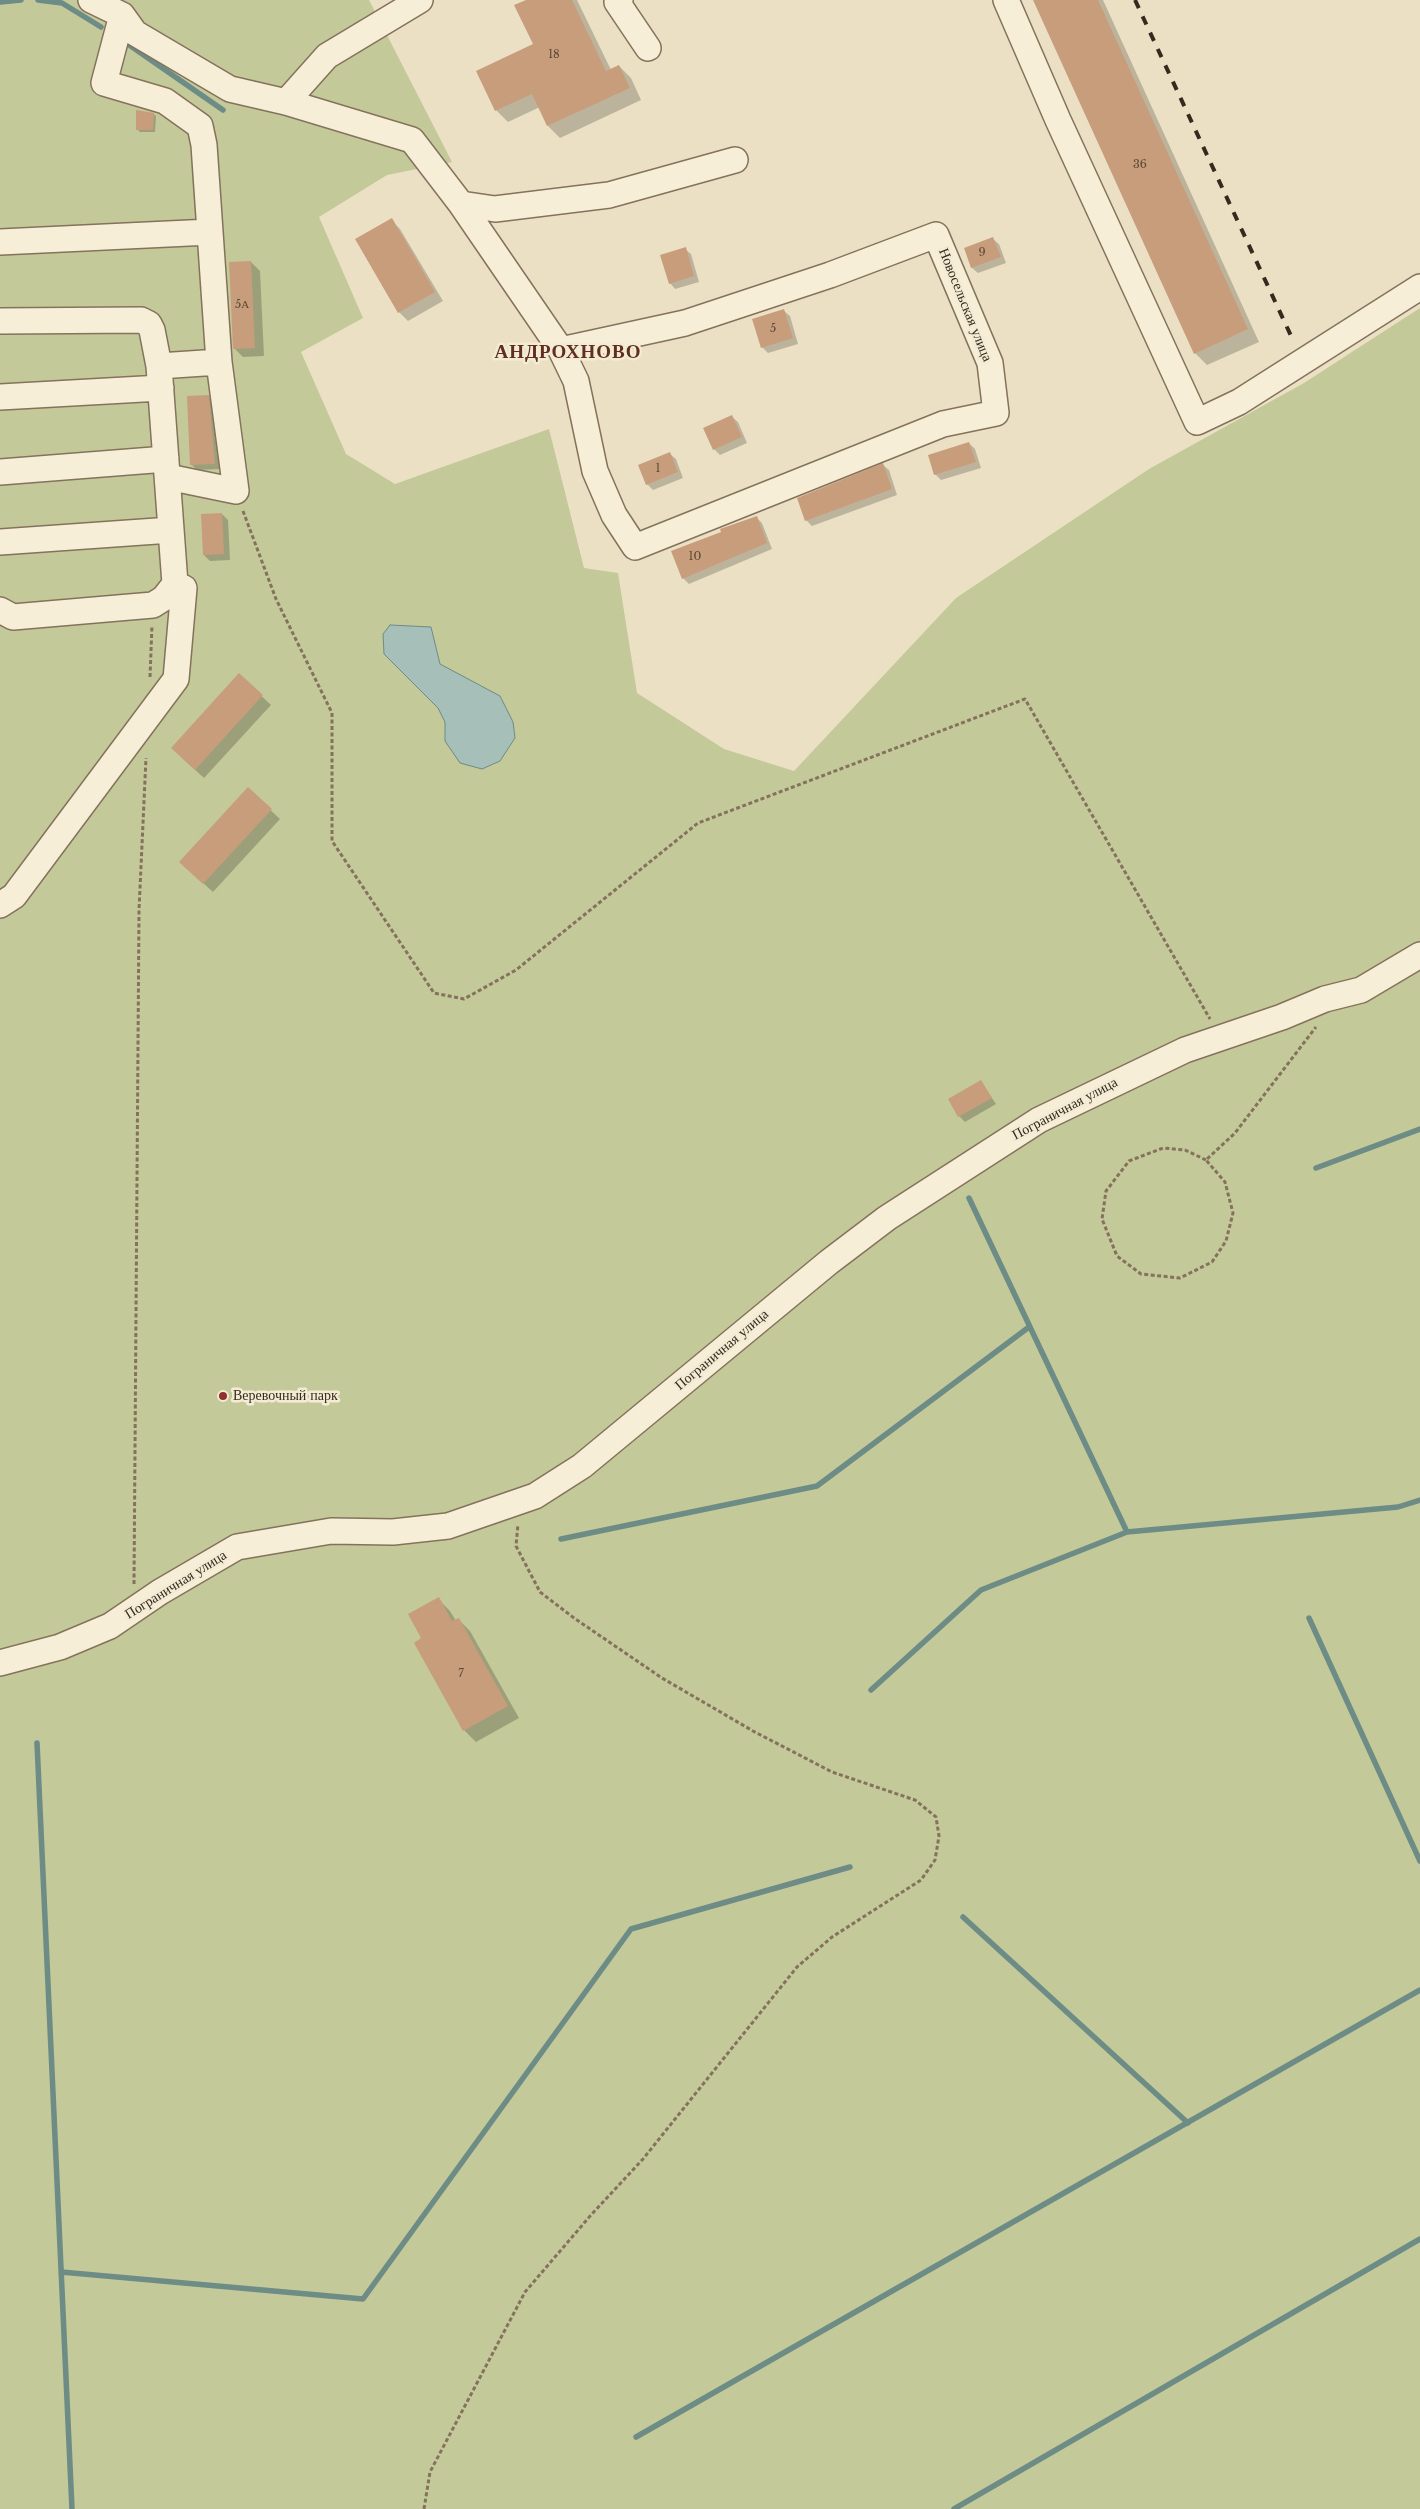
<!DOCTYPE html>
<meta charset="utf-8">
<style>
body{margin:0}
canvas{display:block;background:#ebe0c4}
</style>
<canvas width="1420" height="2509"></canvas>
<script>
const g = document.querySelector('canvas').getContext('2d');
g.lineJoin = 'round';
function fill(path, color) {
  g.fillStyle = color;
  g.fill(path, 'evenodd');
}
function toPath(rows) {
  const path = new Path2D();
  for (const r of rows) {
    path.moveTo(r[0], r[1]);
    for (let i = 2; i < r.length; i += 2) path.lineTo(r[i], r[i + 1]);
  }
  return path;
}
function strokePath(path, color, width, dash) {
  g.strokeStyle = color;
  g.lineWidth = width;
  g.lineCap = dash ? 'butt' : 'round';
  g.setLineDash(dash || []);
  g.stroke(path);
}
function drawText(font, color, halo, rows, align = 'center') {
  g.font = font + ' "Libre Baskerville",serif';
  g.lineWidth = 5;
  g.setLineDash([]);
  g.textBaseline = 'middle';
  g.strokeStyle = halo;
  g.fillStyle = color;
  for (const [text, x, y, turn = 0] of rows) {
    g.save();
    g.translate(x, y);
    g.rotate((+turn || 0) * Math.PI / 180);
    g.textAlign = isNaN(turn) ? turn : align;
    if (halo) g.strokeText(text, 0, 0);
    g.fillText(text, 0, 0);
    g.restore();
  }
}
fill(toPath([
 [0,0,369,0,452,162,387,175,319,217,363,318,301,352,346,454,395,484,549,429,584,568,618,573,637,693,724,749,794,771,956,598,1149,469,1304,383,1420,308,1420,2509,0,2509]
]), '#c3c999');
const water = toPath([
 [390,625,431,627,440,664,500,696,513,722,515,738,500,761,482,769,460,763,445,741,445,722,438,708,384,654,383,634,390,625]
]);
fill(water, '#a6bfb8');
strokePath(water, '#6d8c85', 1);
fill(toPath([
 [529,0,577,0,611,70,619,66,631,78,641,100,560,138,548,126,540,107,508,122,496,110,534,45],
 [1034,0,1103,0,1259,342,1207,365,1195,353],
 [153,114,156,116,155,132,140,132,137,129],
 [391,220,400,229,443,301,408,321,399,312,357,240],
 [993,239,999,244,1006,263,978,273,972,268,965,249],
 [685,249,691,254,699,282,675,289,670,283],
 [251,262,260,271,264,356,243,357,234,348],
 [784,311,790,316,798,344,768,353,762,347],
 [208,396,214,402,220,469,197,470,191,464],
 [732,417,738,422,747,443,720,455,714,449],
 [969,443,975,449,981,468,941,480,935,474],
 [670,454,676,459,683,478,653,490,647,484],
 [883,465,889,470,897,495,812,526,806,520],
 [222,514,228,520,230,560,210,561,204,555],
 [756,517,762,523,772,549,689,584,683,578,722,533],
 [239,675,271,705,204,778,181,757],
 [248,789,280,819,213,892,190,871],
 [981,1082,996,1104,965,1122,959,1116],
 [438,1599,450,1611,456,1621,458,1619,470,1631,519,1718,476,1742,464,1730,423,1639]
]), '#0003');
strokePath(toPath([
 [38,0,62,3,101,27],
 [0,2,21,0],
 [122,40,223,110],
 [1316,1168,1420,1129],
 [969,1198,1127,1532],
 [561,1539,817,1486,1029,1327],
 [1309,1618,1420,1861],
 [871,1690,981,1590,1127,1532,1398,1507,1420,1500],
 [37,1743,72,2509],
 [963,1917,1188,2123],
 [61,2272,363,2299,631,1929,850,1867],
 [636,2437,1420,1990],
 [954,2509,1420,2239]
]), '#6d8c85', 5.5);
fill(toPath([
 [526,0,572,0,606,71,619,65,630,88,547,126,532,94,495,111,476,71,533,44,514,5],
 [1033,0,1098,0,1248,329,1194,354],
 [136,110,154,113,153,130,136,130],
 [392,218,435,292,398,313,355,239],
 [993,237,1001,257,971,268,964,248],
 [686,247,694,276,669,284,660,255],
 [251,261,255,348,233,349,229,262],
 [784,309,793,338,761,348,752,319],
 [209,395,215,464,190,465,187,396],
 [732,415,742,437,713,450,703,428],
 [969,442,976,462,934,475,928,455],
 [670,452,678,472,646,485,638,465],
 [883,463,892,489,805,521,797,498],
 [222,513,224,554,203,555,201,514],
 [757,516,767,543,682,579,671,551,721,532,720,529],
 [239,673,263,695,195,770,171,748],
 [248,787,272,809,203,884,179,862],
 [981,1080,992,1098,958,1117,948,1099],
 [439,1597,452,1621,459,1618,508,1706,463,1731,414,1643,421,1638,408,1614]
]), '#c79d7c');
const minor = toPath([
 [91,0,122,15,135,33,230,89,286,102,412,140,461,204,561,350,576,381,595,471,614,515,635,547,943,424,996,413,990,363,936,235,830,275,685,323,561,350],
 [620,0,617,2,648,48],
 [1006,0,1058,120,1197,422,1239,402,1420,287],
 [122,15,104,83,165,101,200,126,204,145,219,362,236,491,168,477],
 [286,102,327,56,420,0],
 [461,204,495,209,609,195,735,160],
 [0,242,210,232],
 [0,321,141,320,149,324,152,330,159,366],
 [0,397,161,388],
 [0,472,166,459],
 [0,542,171,530],
 [0,610,13,617,153,605,164,598,175,584,159,366,219,362],
 [0,905,14,896,176,679,184,588,175,584],
 [0,1663,60,1647,110,1626,160,1592,237,1547,331,1531,393,1532,448,1526,535,1496,582,1466,829,1262,887,1218,1039,1120,1185,1050,1282,1017,1325,999,1361,990,1420,955]
]);
strokePath(minor, '#85725c', 28);
strokePath(toPath([
 [243,511,276,599,332,713,332,841,434,993,464,999,516,970,698,823,1025,699,1210,1019],
 [150,677,152,625],
 [1206,1160,1185,1150,1163,1148,1129,1161,1106,1191,1102,1219,1117,1256,1141,1274,1180,1278,1212,1262,1226,1241,1233,1213,1225,1182,1206,1160,1235,1133,1316,1027],
 [134,1584,139,910,146,758],
 [424,2509,430,2472,525,2292,591,2215,643,2159,797,1967,832,1937,921,1880,935,1860,939,1836,936,1817,915,1800,832,1772,753,1731,662,1678,574,1618,540,1592,516,1546,518,1524]
]), '#85725c', 3, [4, 2.5]);
strokePath(minor, '#f7eed7', 25);
strokePath(toPath([
 [1135,0,1292,338]
]), '#362a1f', 4, [9, 9]);
for (const [x, y, r, color] of [
 [223,1396,5,"#91302f"]
]) {
  const dot = new Path2D();
  dot.arc(x, y, r, 0, 2 * Math.PI);
  g.fillStyle = color;
  g.fill(dot);
  strokePath(dot, '#f3ebd3', 2);
}
drawText('11px', '#5a4736', null, [
 ["18",554,55],
 ["36",1140,165],
 ["9",982,253],
 ["5А",242,305],
 ["5",773,329],
 ["1",658,469],
 ["10",695,557],
 ["7",461,1674]
]);
drawText('14px', '#362a1f', '#f3ebd3', [
 ["Новосельская улица",965,305,68],
 ["Пограничная улица",1065,1109,-28],
 ["Пограничная улица",722,1350,-40],
 ["Пограничная улица",176,1585,-32]
]);
drawText('14px', '#362a1f', '#f3ebd3', [
 ["Веревочный парк",233,1396]
], 'left');
g.letterSpacing = '1px';
drawText('bold 19px', '#602f21', '#f3ebd3', [
 ["АНДРОХНОВО",568,353]
]);
g.letterSpacing = '0px';
</script>
